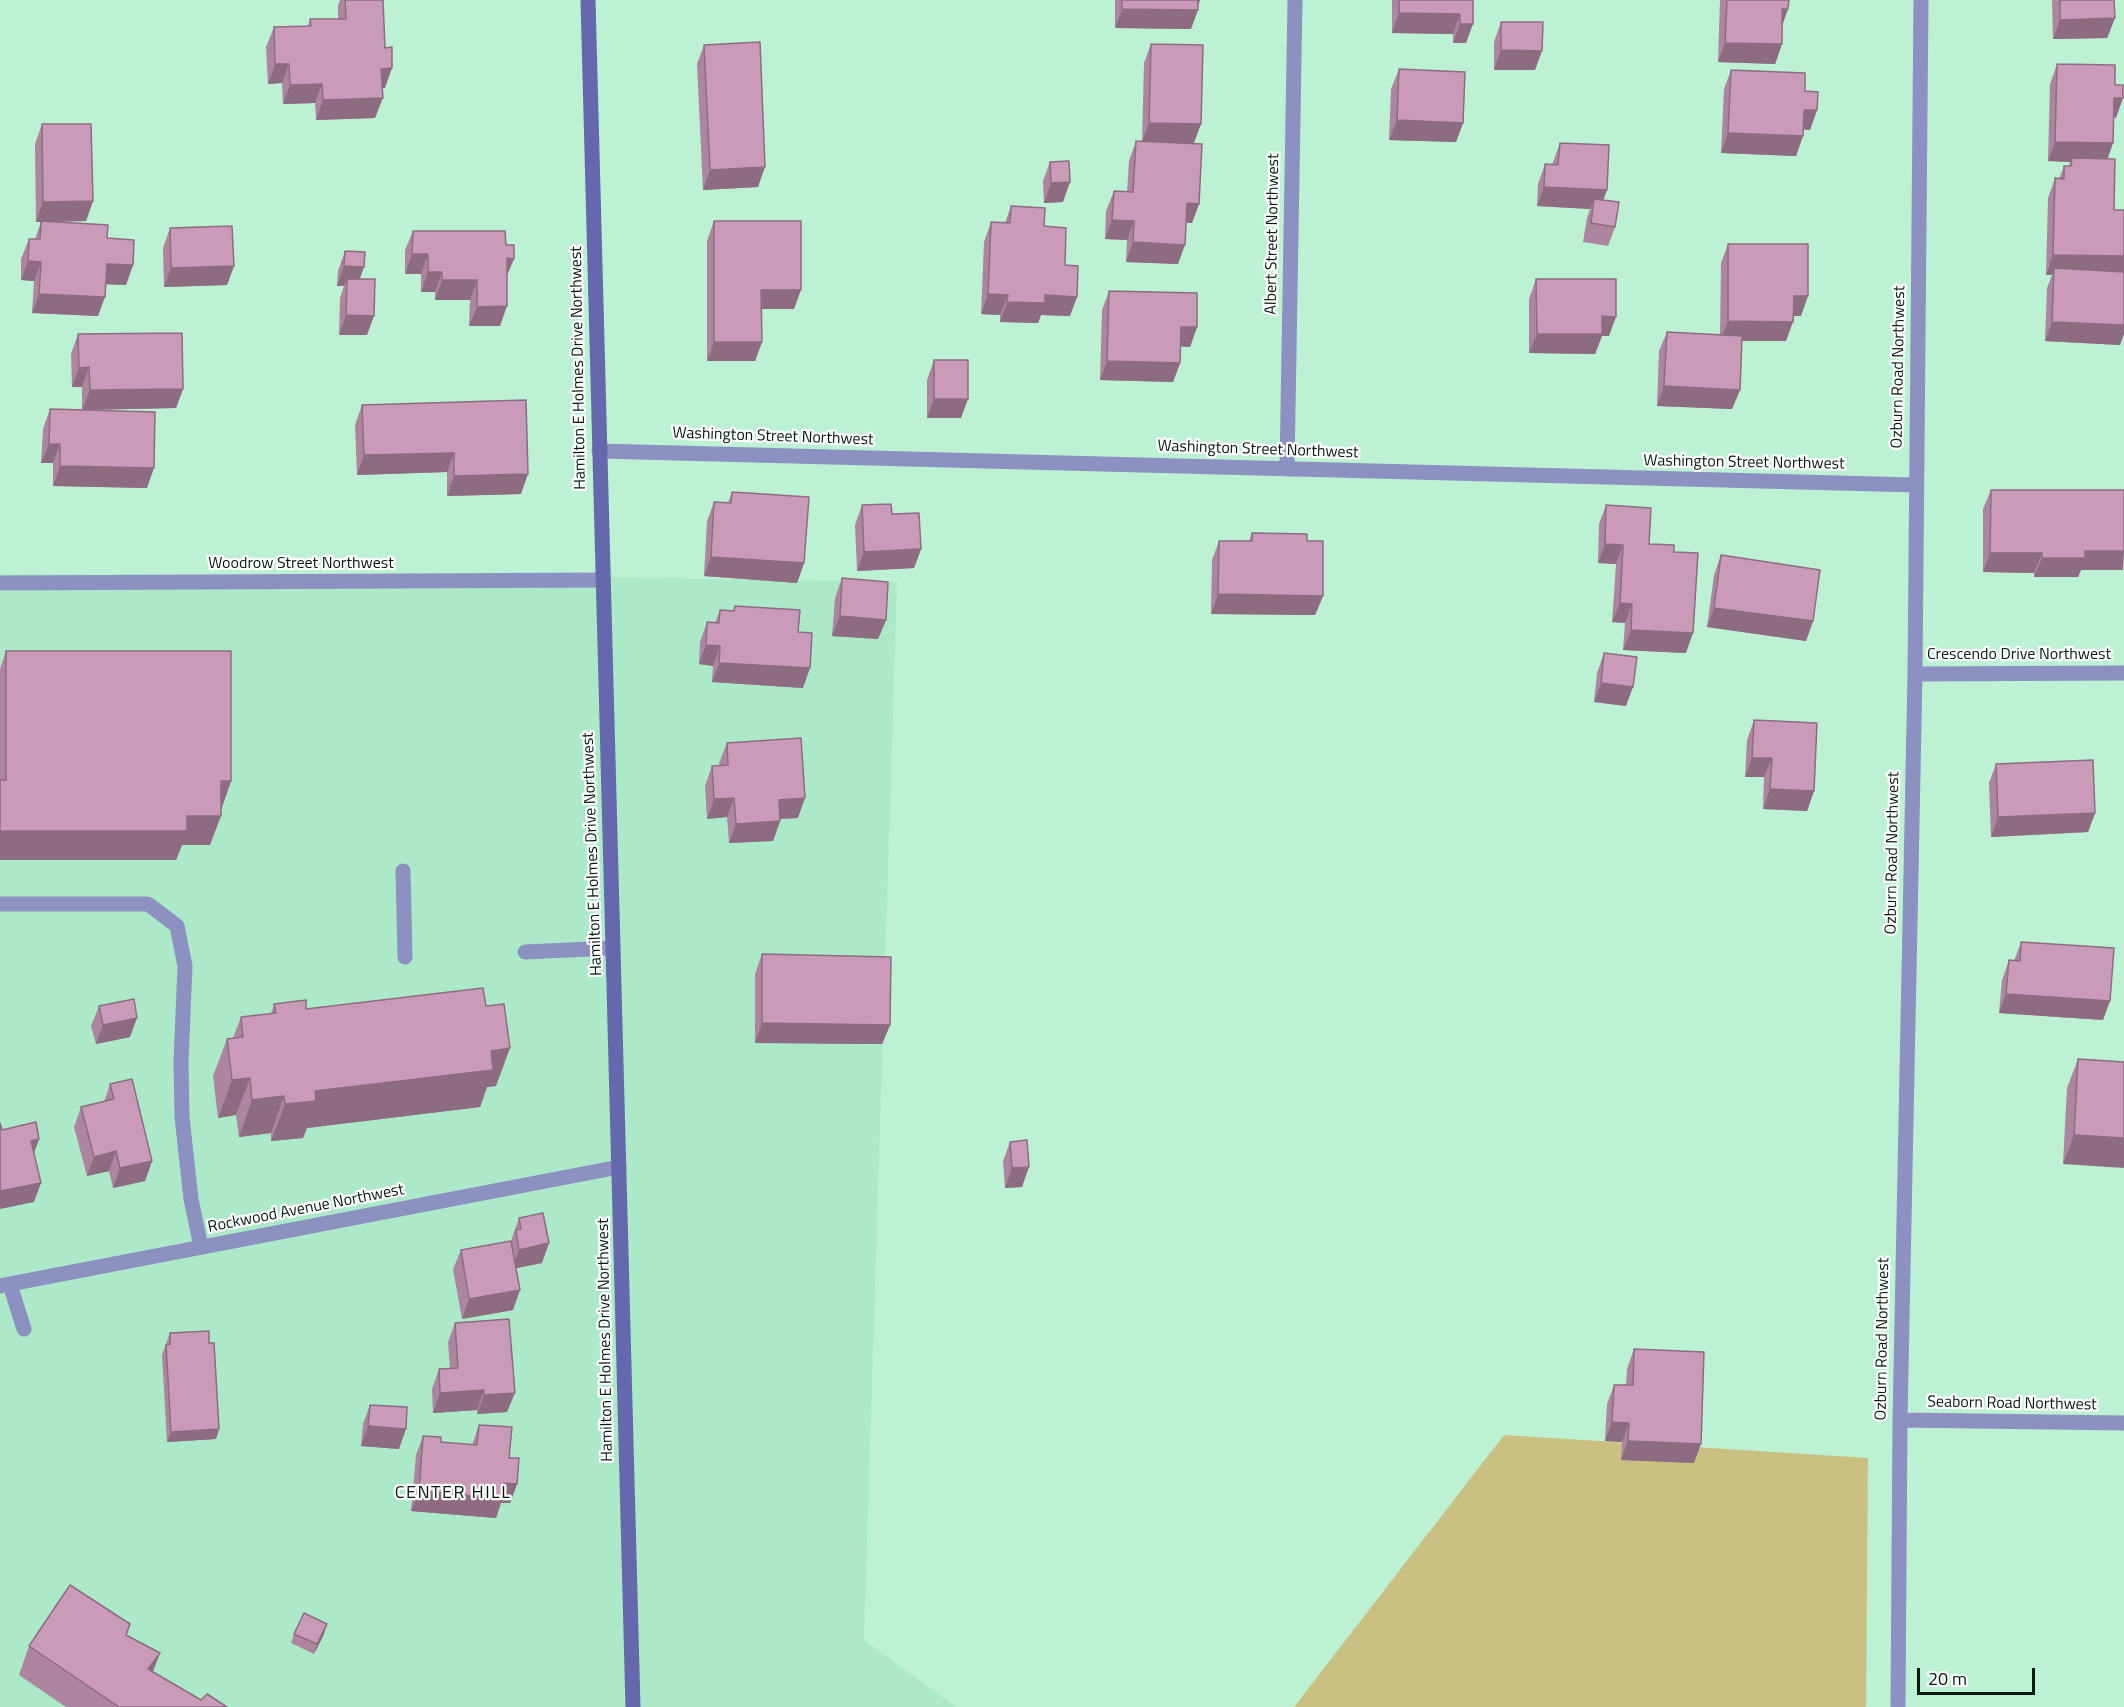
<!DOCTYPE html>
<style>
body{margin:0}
#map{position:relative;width:2124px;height:1707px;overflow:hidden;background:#bcf1d4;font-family:"Titillium Web",sans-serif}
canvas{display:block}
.scale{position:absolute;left:1917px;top:1668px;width:118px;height:27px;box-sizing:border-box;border:3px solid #061a10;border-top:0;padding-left:8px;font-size:18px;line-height:21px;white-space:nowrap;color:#061a10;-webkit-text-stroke:4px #fff;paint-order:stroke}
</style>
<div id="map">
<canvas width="2124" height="1707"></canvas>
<div class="scale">20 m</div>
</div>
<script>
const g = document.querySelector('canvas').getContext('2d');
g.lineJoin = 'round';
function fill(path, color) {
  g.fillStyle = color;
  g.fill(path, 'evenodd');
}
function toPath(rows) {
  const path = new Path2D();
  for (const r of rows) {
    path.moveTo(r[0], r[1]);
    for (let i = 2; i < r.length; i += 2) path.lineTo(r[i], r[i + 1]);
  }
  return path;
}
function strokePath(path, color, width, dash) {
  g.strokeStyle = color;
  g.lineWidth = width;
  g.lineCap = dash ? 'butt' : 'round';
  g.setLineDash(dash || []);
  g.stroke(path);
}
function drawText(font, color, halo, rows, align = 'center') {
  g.font = font + ' "Titillium Web",sans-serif';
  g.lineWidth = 4.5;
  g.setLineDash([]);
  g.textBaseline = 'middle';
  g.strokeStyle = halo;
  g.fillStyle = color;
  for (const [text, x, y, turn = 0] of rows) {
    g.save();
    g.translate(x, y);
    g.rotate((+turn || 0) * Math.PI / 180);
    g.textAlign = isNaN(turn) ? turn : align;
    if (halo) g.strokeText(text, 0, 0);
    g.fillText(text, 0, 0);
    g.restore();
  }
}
fill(toPath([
 [0,574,589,577,897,582,864,1640,956,1707,0,1707]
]), '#abe9c8');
fill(toPath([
 [1504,1435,1868,1458,1866,1707,1294,1707]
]), '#c9c081');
strokePath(toPath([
 [403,871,405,957],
 [0,904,148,904,177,926,185,966,181,1062,182,1117,191,1199,201,1247],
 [525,952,613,948],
 [10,1285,24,1329]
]), '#8d91c1', 15);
strokePath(toPath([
 [599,451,1916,485],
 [1287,469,1295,0],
 [0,583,603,580],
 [1915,674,2124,673],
 [0,1286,619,1167],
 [1900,1420,2124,1423],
 [1898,1707,1900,1420,1915,674,1921,0]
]), '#8d91c1', 15);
strokePath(toPath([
 [588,0,633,1707]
]), '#6568ad', 15);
fill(toPath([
 [340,0,383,0,385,88,382,88,375,118,316,120,315,103,283,104,282,83,268,84,266,47,274,27,308,26,310,19,338,19,338,5],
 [1115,0,1200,0,1191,29,1115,28],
 [1392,0,1473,0,1466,43,1453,43,1453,34,1392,33],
 [1720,0,1789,0,1782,26,1782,44,1775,64,1718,62],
 [2052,0,2114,0,2115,18,2107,38,2053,39],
 [1501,22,1535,70,1494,70,1494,42],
 [1151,44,1194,143,1169,143,1199,204,1192,223,1186,223,1178,264,1126,262,1127,240,1105,239,1106,211,1114,191,1127,192,1129,161,1136,141,1142,142,1144,63],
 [704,45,758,187,703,190,697,64],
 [2057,64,2115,85,2116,118,2114,118,2113,143,2108,158,2114,210,2120,345,2045,341,2047,288,2052,275,2046,275,2048,198,2055,178,2059,179,2064,166,2069,166,2070,162,2048,161,2050,84],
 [1399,69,1463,123,1456,142,1389,140,1391,89],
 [1731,70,1805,91,1817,110,1810,130,1803,129,1796,156,1721,153,1724,89],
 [42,124,93,201,86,221,48,222,107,238,133,265,126,285,106,284,98,316,32,313,34,281,21,280,21,259,29,239,35,239,41,222,36,222,35,144],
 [1560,143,1603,200,1615,227,1608,246,1583,242,1587,218,1590,209,1537,206,1538,184,1545,164,1552,165],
 [1050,162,1063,202,1044,203,1043,181],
 [1011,206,1044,226,1065,265,1070,316,1041,315,1038,323,1000,322,1000,315,981,314,984,242,991,222,1005,223],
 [714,221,794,309,762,309,762,342,755,361,707,361,707,241],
 [170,228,234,266,227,285,164,287,163,248],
 [413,231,507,276,500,326,469,326,470,300,435,300,435,292,421,292,421,274,405,274,405,250],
 [1728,244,1801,316,1793,316,1786,341,1742,341,1740,390,1732,409,1657,406,1659,351,1667,332,1720,335,1721,263],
 [345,251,360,279,367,335,339,335,340,298,344,286,337,286,338,271],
 [1536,279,1609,336,1602,336,1595,354,1529,353,1529,299],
 [1109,291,1197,327,1190,347,1181,346,1180,363,1173,382,1100,380,1102,310],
 [78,334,183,389,176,408,82,410,82,387,72,387,71,354],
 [934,360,961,418,927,418,927,380],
 [526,400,521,494,447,496,447,472,357,475,355,425,362,405],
 [50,409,147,488,53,486,53,463,41,463,43,429],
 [1991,490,2123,570,2081,570,2078,577,2034,577,2034,573,1983,572,1983,509],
 [732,492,804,563,797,583,704,576,707,521,714,502,728,503],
 [862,505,921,549,914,568,857,571,855,525],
 [1606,505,1649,544,1674,552,1686,653,1623,650,1625,623,1612,622,1616,564,1598,563,1599,524],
 [1252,533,1323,596,1315,615,1211,614,1212,560,1219,541,1249,541],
 [1721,555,1813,621,1806,641,1707,627,1714,575],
 [842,578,886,620,878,639,832,636,835,598],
 [735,606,798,632,803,688,712,682,713,666,699,664,700,642,707,622,715,623,720,610,733,611],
 [6,651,231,781,221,810,210,845,182,845,176,860,0,860,0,669],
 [1604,653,1626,706,1594,702,1597,673],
 [1754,720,1814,791,1807,811,1763,809,1764,777,1745,777,1747,740],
 [727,743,798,818,780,819,780,821,773,841,729,843,727,817,707,819,705,786,712,766,720,766,719,763],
 [1996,764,2095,813,2088,832,1991,837,1989,783],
 [2021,942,2103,1020,1999,1013,2002,980,2009,960,2014,961],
 [762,954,890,1025,882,1044,755,1043,755,974],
 [274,1004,306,1009,496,1086,487,1087,480,1107,307,1128,303,1138,271,1141,271,1133,239,1137,236,1115,218,1118,213,1076,227,1039,233,1038,241,1017,271,1014],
 [99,1006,130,1037,96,1044,91,1026],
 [2078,1059,2124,1062,2063,1164,2067,1088],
 [110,1084,152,1161,145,1181,113,1188,109,1171,87,1176,74,1127,81,1107,104,1102],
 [1010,1142,1022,1187,1005,1188,1003,1161],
 [519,1218,542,1263,516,1268,513,1310,462,1319,453,1269,461,1250,511,1242,512,1238],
 [455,1323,507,1412,477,1414,477,1410,433,1413,432,1389,439,1369,450,1368,448,1342],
 [170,1333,209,1343,219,1429,216,1439,167,1442,162,1355],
 [1634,1349,1694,1463,1621,1460,1622,1442,1605,1441,1607,1404,1614,1385,1626,1385,1627,1369],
 [370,1405,399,1449,361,1446,363,1424],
 [479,1425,509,1458,517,1484,510,1503,501,1503,496,1518,411,1511,416,1455,423,1436,441,1442,472,1445],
 [294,1634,324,1634,314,1654,291,1643],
 [126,1635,153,1672,201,1700,227,1707,66,1707,19,1675,29,1646]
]), '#ad859e');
fill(toPath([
 [1196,0,1200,0,1196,10,1198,10,1191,29,1115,28,1122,9],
 [1782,9,1788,9,1781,29],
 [1399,13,1460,14,1453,34,1392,33],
 [2115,18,2107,38,2053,39,2060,20],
 [1460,24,1473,24,1466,43,1453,43],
 [1725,43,1782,44,1775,64,1718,62],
 [1501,50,1542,51,1535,70,1494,70],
 [275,64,289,64,282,83,268,84],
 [392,68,385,88,374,88,381,69],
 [322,84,315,103,283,104,290,85],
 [383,98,375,118,316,120,323,100],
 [2114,98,2123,98,2116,118,2107,118],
 [1804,110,1817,110,1810,130,1797,129],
 [1397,120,1463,123,1456,142,1389,140],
 [1149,123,1201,124,1194,143,1142,142],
 [1728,133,1803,136,1796,156,1721,153],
 [2055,142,2113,143,2106,162,2072,158,2070,162,2048,161],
 [765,167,758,187,703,190,710,170],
 [1070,182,1063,202,1044,203,1051,183],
 [1544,187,1607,190,1600,209,1594,199,1590,209,1537,206],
 [93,201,86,221,36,222,43,202],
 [1187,203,1199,204,1192,223,1180,222],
 [1112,220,1134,221,1127,240,1105,239],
 [1133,242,1185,245,1178,264,1126,262],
 [412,254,428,254,421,274,405,274],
 [2053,255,2124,256,2124,276,2054,268,2052,275,2046,275],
 [507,258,514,259,506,278],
 [28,261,41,262,34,281,21,280],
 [107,264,133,265,126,285,99,284],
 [234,266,227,285,164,287,171,268],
 [344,266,364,267,357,287,347,279,344,286,337,286],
 [428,272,442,272,435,292,421,292],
 [442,280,477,280,470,300,435,300],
 [761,290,801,290,794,309,754,309],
 [39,294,105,297,98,316,32,313],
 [988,294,1008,295,1000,315,981,314],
 [1045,295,1077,297,1070,316,1041,315,1038,323,1000,322,1007,302],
 [1794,296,1808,296,1801,316,1787,316],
 [507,306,500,326,469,326,477,307],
 [346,315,374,316,367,335,339,335],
 [1602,316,1616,317,1609,336,1602,336,1595,354,1529,353,1537,334],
 [1728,321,1793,322,1786,341,1720,341],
 [2052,322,2124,325,2124,334,2120,345,2045,341],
 [1181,327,1197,327,1190,347,1174,346],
 [714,342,762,342,755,361,707,361],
 [1107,361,1180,363,1173,382,1100,380],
 [89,367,82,387,72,387,79,368],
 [1664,386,1740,390,1732,409,1657,406],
 [183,389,176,408,82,410,90,390],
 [934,399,968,399,961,418,927,418],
 [49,444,60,444,53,463,41,463],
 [454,453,447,472,357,475,364,455],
 [60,466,154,468,147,488,53,486],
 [528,474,521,494,447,496,454,476],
 [1605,544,1623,545,1616,564,1598,563],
 [921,549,914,568,857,571,864,552],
 [2085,551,2124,551,2123,570,2081,570,2078,577,2034,577,2042,558],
 [1990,553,2042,553,2034,573,1983,572],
 [711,557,804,563,797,583,704,576],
 [1218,594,1323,596,1315,615,1211,614],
 [1620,603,1632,604,1625,623,1612,622],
 [1714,608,1813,621,1806,641,1707,627],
 [840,616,886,620,878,639,832,636],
 [1631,630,1693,633,1686,653,1623,650],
 [706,645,720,646,713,666,699,664],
 [719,663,810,668,803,688,712,682],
 [1601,683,1633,687,1626,706,1594,702],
 [1752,758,1772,758,1764,777,1745,777],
 [221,781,231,781,221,810],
 [1770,789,1814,791,1807,811,1763,809],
 [734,798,727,817,707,819,714,799],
 [805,798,798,818,772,819,779,800],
 [2095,813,2088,832,1991,837,1998,817],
 [187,816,221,816,210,845,182,845,176,860,0,860,0,831],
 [780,821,773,841,729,843,736,824],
 [2006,994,2110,1001,2103,1020,1999,1013],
 [137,1018,130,1037,96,1044,103,1025],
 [762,1023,890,1025,882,1044,755,1043],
 [510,1048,496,1086,487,1087,480,1107,307,1128,303,1138,271,1141,285,1104,315,1091,491,1051],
 [250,1078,236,1115,218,1118,232,1080],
 [284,1096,271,1133,239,1137,252,1100],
 [2074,1135,2124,1138,2124,1168,2063,1164],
 [39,1139,32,1159,31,1141],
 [116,1151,109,1171,87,1176,94,1157],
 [152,1161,145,1181,113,1188,120,1168],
 [1029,1167,1022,1187,1005,1188,1012,1168],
 [41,1183,34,1202,0,1209,0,1191],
 [549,1243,542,1263,512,1269,519,1250],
 [520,1290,513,1310,462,1319,469,1299],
 [484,1390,477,1410,433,1413,440,1393],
 [515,1393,507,1412,477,1414,484,1395],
 [1612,1422,1629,1423,1622,1442,1605,1441],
 [368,1426,406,1429,399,1449,361,1446],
 [219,1429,216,1439,167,1442,171,1432],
 [1628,1441,1701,1444,1694,1463,1621,1460],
 [504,1483,517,1484,510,1503,501,1503,496,1518,411,1511,419,1491],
 [327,1624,324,1634,314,1654,317,1644],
 [160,1653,149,1682,148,1669]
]), '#8d6c81');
const building = toPath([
 [345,0,383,0,385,48,392,47,392,68,381,69,383,98,323,100,322,84,290,85,289,64,275,64,274,27,311,26,310,19,346,19,345,0],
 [1122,0,1198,0,1198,10,1122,9,1122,0],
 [1399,0,1473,0,1473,24,1460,24,1460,14,1399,13,1399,0],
 [1727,0,1789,0,1788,9,1782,9,1782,44,1725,43,1727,0],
 [2060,0,2114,0,2115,18,2060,20,2060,0],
 [1501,22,1543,22,1542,51,1501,50,1501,22],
 [760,42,765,167,710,170,704,45,760,42],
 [1151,44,1203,45,1201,124,1149,123,1151,44],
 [2057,64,2115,65,2115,85,2123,85,2123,98,2114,98,2113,143,2055,142,2057,64],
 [1399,69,1465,72,1463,123,1397,120,1399,69],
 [1731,70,1805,73,1805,91,1818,92,1817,110,1804,110,1803,136,1728,133,1731,70],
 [42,124,91,124,93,201,43,202,42,124],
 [1136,141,1202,144,1199,204,1187,203,1185,245,1133,242,1134,221,1112,220,1114,191,1133,192,1136,141],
 [1560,143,1609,145,1607,190,1544,187,1545,164,1558,165,1560,143],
 [2072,158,2115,159,2114,210,2124,210,2124,256,2053,255,2055,178,2064,179,2064,166,2071,166,2072,158],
 [1069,161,1070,182,1051,183,1050,162,1069,161],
 [1594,199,1619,202,1615,227,1591,223,1594,199],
 [1011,206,1045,208,1044,226,1066,228,1065,265,1078,266,1077,297,1045,295,1045,303,1007,302,1008,295,988,294,991,222,1010,223,1011,206],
 [41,221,108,225,107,238,134,240,133,265,107,264,105,297,39,294,41,262,28,261,29,239,40,239,41,221],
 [714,221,801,221,801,290,761,290,762,342,714,342,714,221],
 [232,226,234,266,171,268,170,228,232,226],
 [413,231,505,231,506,245,514,245,514,259,507,258,507,306,477,307,477,280,442,280,442,272,428,272,428,254,412,254,413,231],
 [1728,244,1808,244,1808,296,1794,296,1793,322,1728,321,1728,244],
 [345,251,365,252,364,267,344,266,345,251],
 [2054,268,2124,272,2124,325,2052,322,2054,268],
 [347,279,375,279,374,316,346,315,347,279],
 [1536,279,1616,279,1616,317,1602,316,1602,334,1537,334,1536,279],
 [1109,291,1197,293,1197,327,1181,327,1180,363,1107,361,1109,291],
 [1667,332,1742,336,1740,390,1664,386,1667,332],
 [182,333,183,389,90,390,89,367,79,368,78,334,182,333],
 [934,360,968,360,968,399,934,399,934,360],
 [526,400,528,474,454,476,454,453,364,455,362,405,526,400],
 [50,409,155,412,154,468,60,466,60,444,49,444,50,409],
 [1991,490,2124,490,2124,551,2085,551,2085,558,2042,558,2042,553,1990,553,1991,490],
 [732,492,809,497,804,563,711,557,714,502,731,503,732,492],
 [891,504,892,514,919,513,921,549,864,552,862,505,891,504],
 [1606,505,1651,508,1649,544,1674,545,1674,552,1698,553,1693,633,1631,630,1632,604,1620,603,1623,545,1605,544,1606,505],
 [1252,533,1307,534,1307,541,1323,541,1323,596,1218,594,1219,541,1252,541,1252,533],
 [1721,555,1820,570,1813,621,1714,608,1721,555],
 [842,578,888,582,886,620,840,616,842,578],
 [735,606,800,610,798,632,812,633,810,668,719,663,720,646,706,645,707,622,719,623,720,610,734,611,735,606],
 [6,651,231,651,231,781,221,781,221,816,187,816,187,831,0,831,0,780,6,780,6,651],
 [1604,653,1637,657,1633,687,1601,683,1604,653],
 [1754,720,1817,723,1814,791,1770,789,1772,758,1752,758,1754,720],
 [801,738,805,798,779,800,780,821,736,824,734,798,714,799,712,766,728,765,727,743,801,738],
 [2093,760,2095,813,1998,817,1996,764,2093,760],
 [2021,942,2114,948,2110,1001,2006,994,2009,960,2020,961,2021,942],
 [762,954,891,957,890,1025,762,1023,762,954],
 [483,988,486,1006,504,1004,510,1048,491,1051,493,1070,315,1091,316,1101,285,1104,284,1096,252,1100,250,1078,232,1080,227,1039,243,1037,241,1017,276,1013,274,1004,306,1000,306,1009,483,988],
 [134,999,137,1018,103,1025,99,1006,134,999],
 [2078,1059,2124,1062,2124,1138,2074,1135,2078,1059],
 [132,1079,152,1161,120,1168,116,1151,94,1157,81,1107,114,1099,110,1084,132,1079],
 [36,1122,39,1139,31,1141,41,1183,0,1191,0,1123,2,1130,36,1122],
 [1027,1140,1029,1167,1012,1168,1010,1142,1027,1140],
 [543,1213,549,1243,519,1250,516,1230,521,1229,519,1218,543,1213],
 [511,1241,520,1290,469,1299,461,1250,511,1241],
 [509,1319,515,1393,484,1395,484,1390,440,1393,439,1369,458,1368,455,1323,509,1319],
 [209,1331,209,1343,214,1343,219,1429,171,1432,166,1345,170,1344,170,1333,209,1331],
 [1634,1349,1704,1352,1701,1444,1628,1441,1629,1423,1612,1422,1614,1385,1633,1385,1634,1349],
 [370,1405,407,1407,406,1429,368,1426,370,1405],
 [479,1425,512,1427,509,1458,519,1458,517,1484,504,1483,503,1499,419,1491,423,1436,441,1437,441,1442,477,1445,479,1425],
 [70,1585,130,1624,126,1635,160,1653,148,1669,201,1700,207,1694,227,1707,119,1707,29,1646,70,1585],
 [304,1613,327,1624,317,1644,294,1634,304,1613]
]);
fill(building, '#c99bb8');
strokePath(building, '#8d6c81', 1.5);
drawText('16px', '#061a10', '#fff', [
 ["Albert Street Northwest",1273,234,-89],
 ["Ozburn Road Northwest",1899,367,-89],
 ["Hamilton E Holmes Drive Northwest",579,368,-91],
 ["Washington Street Northwest",773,437,2],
 ["Washington Street Northwest",1258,450,2],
 ["Washington Street Northwest",1744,463,1],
 ["Woodrow Street Northwest",301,564],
 ["Crescendo Drive Northwest",2019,655],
 ["Ozburn Road Northwest",1893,853,-89],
 ["Hamilton E Holmes Drive Northwest",593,854,-92],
 ["Rockwood Avenue Northwest",306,1209,-11],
 ["Ozburn Road Northwest",1883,1339,-89],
 ["Hamilton E Holmes Drive Northwest",606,1340,-91],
 ["Seaborn Road Northwest",2012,1404,1]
]);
g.letterSpacing = '1.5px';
drawText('18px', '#061a10', '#fff', [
 ["CENTER HILL",453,1494]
]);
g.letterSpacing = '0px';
</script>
